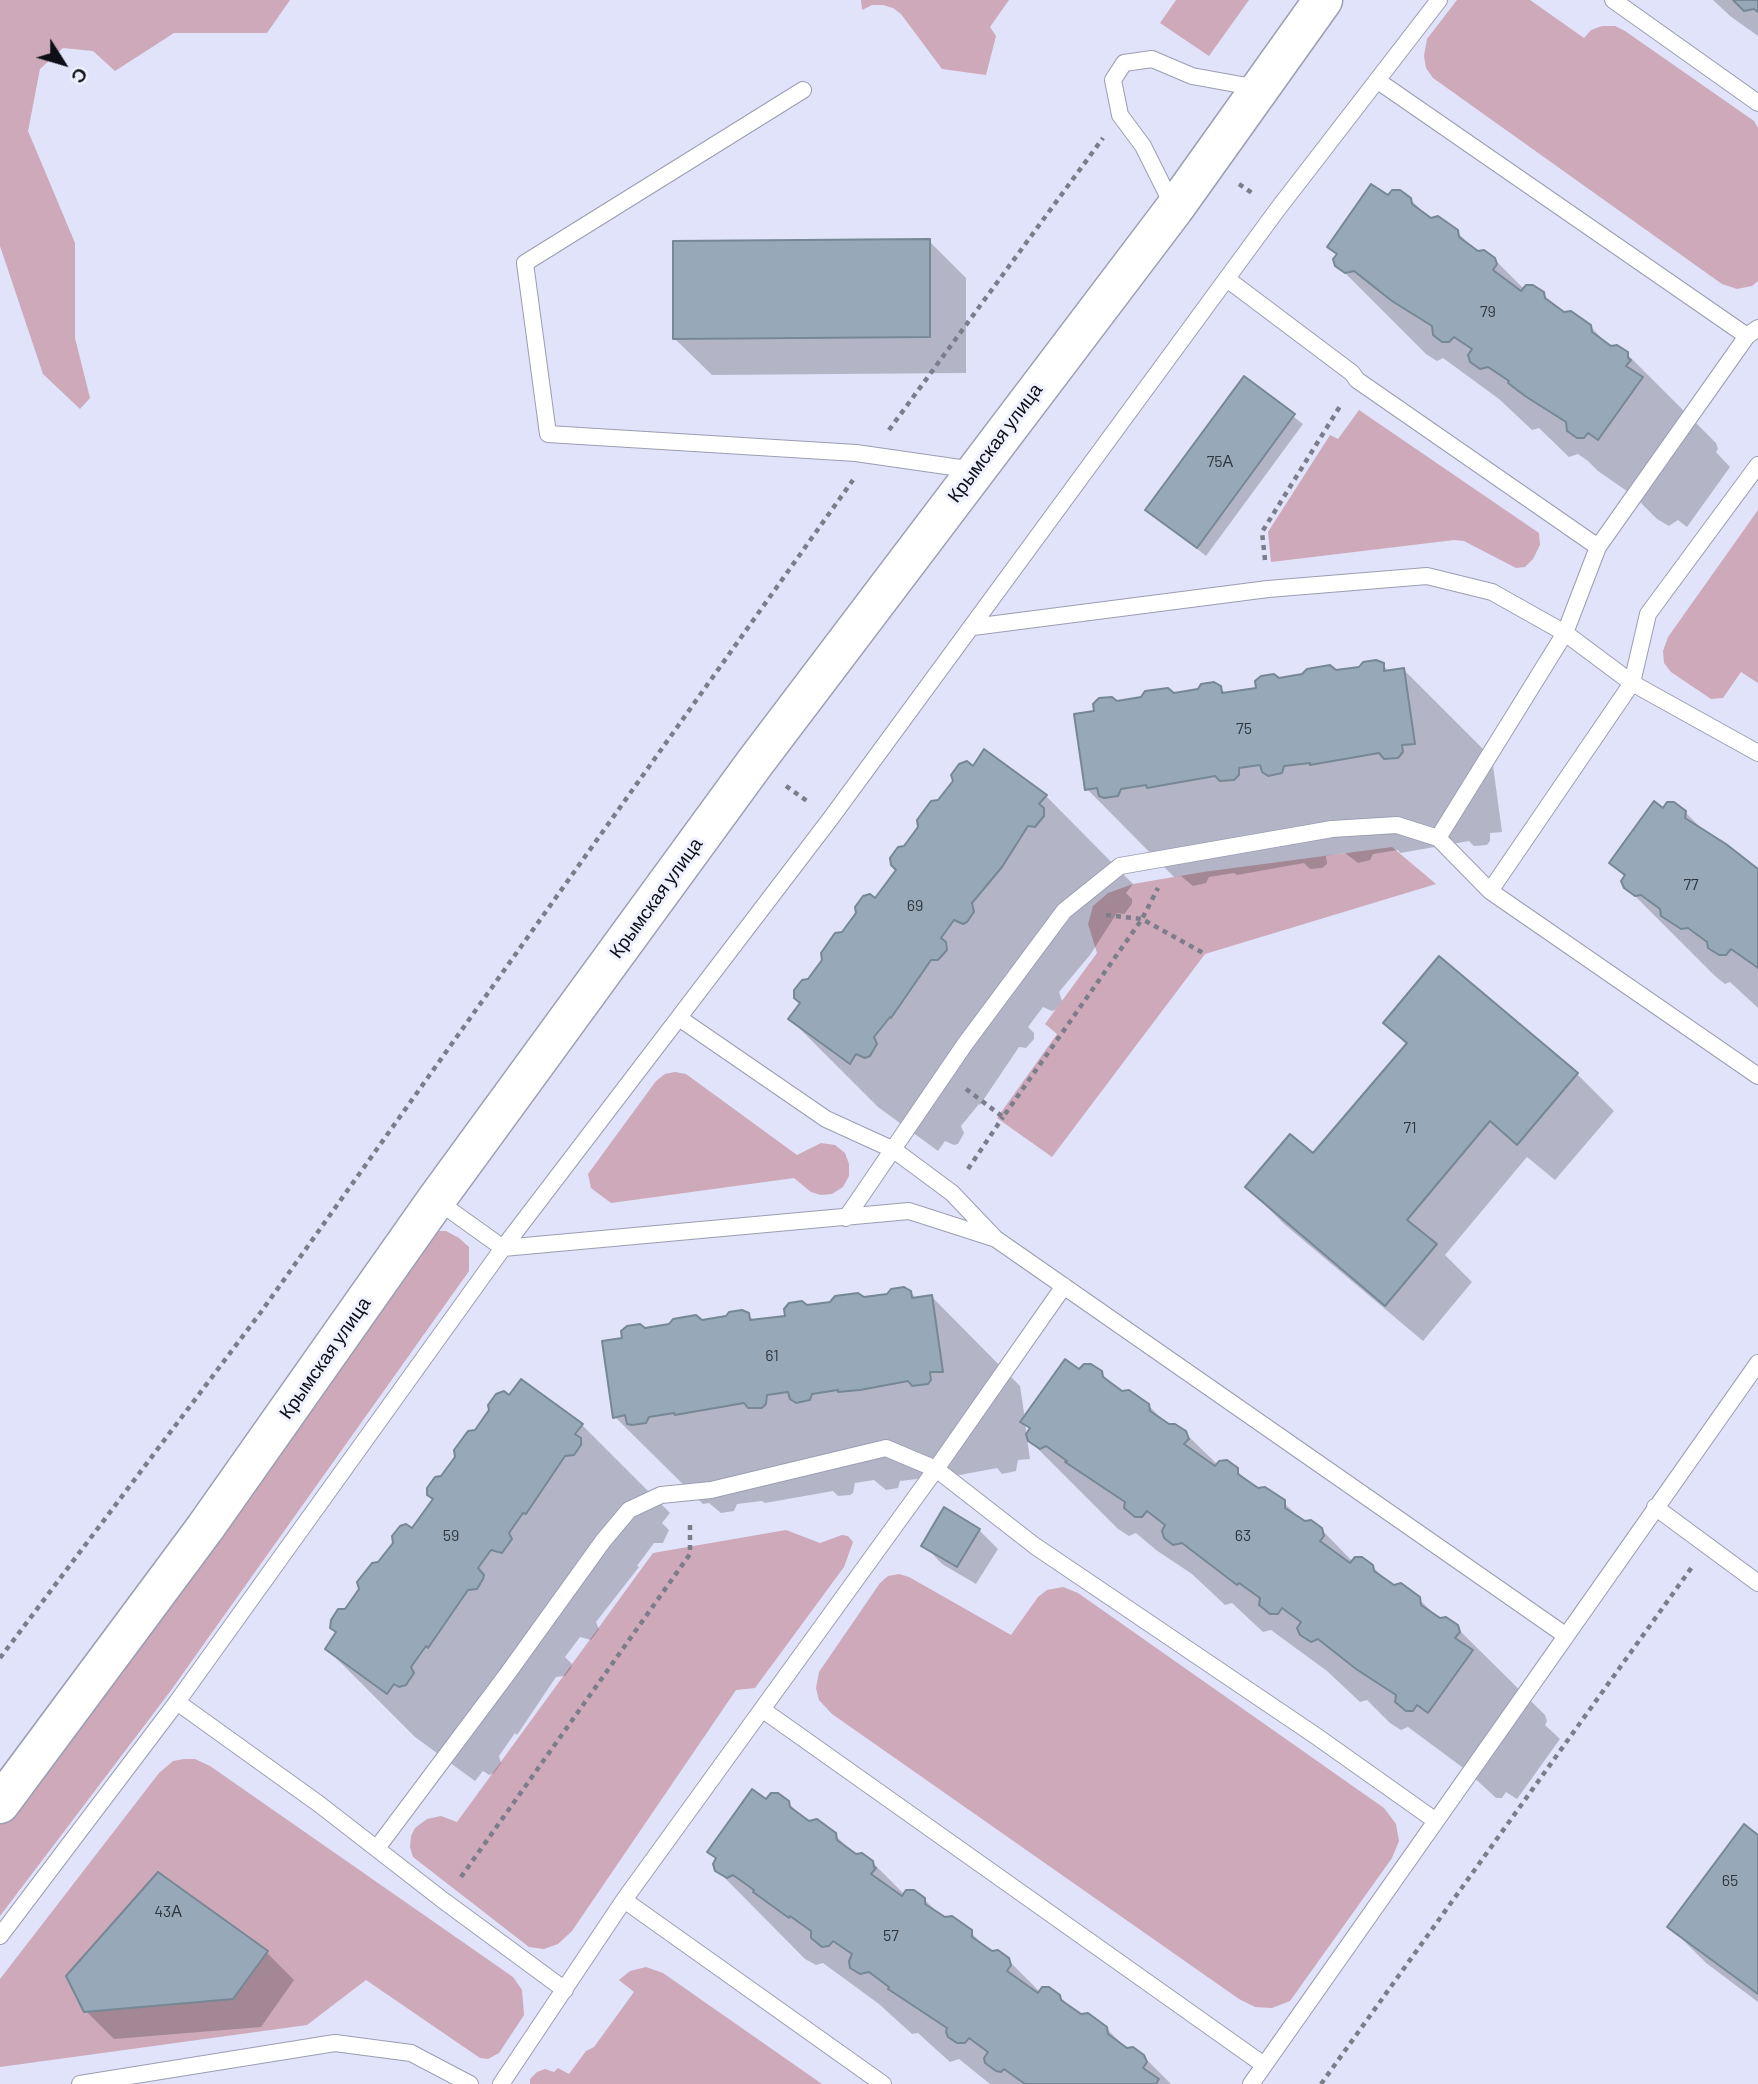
<!DOCTYPE html>
<meta charset="utf-8">
<style>
body{margin:0}
#map{position:relative;width:1758px;height:2084px;overflow:hidden;background:#e0e3f9;font-family:Barlow,sans-serif}
canvas{display:block}
.north{position:absolute;left:28px;top:28px;width:70px;height:70px;-webkit-text-stroke:5px #eff1fe;paint-order:stroke;rotate:127deg;font-size:19px;font-weight:700;line-height:28px;text-align:center;color:#0e0f16}
.north::after{content:'';display:block;margin:auto;width:24px;height:32px;background:#0e0f16;clip-path:polygon(50% 0,100% 100%,50% 72%,0 100%)}
</style>
<div id="map">
<canvas width="1758" height="2084"></canvas>
<div class="north">С</div>
</div>
<script>
const g = document.querySelector('canvas').getContext('2d');
g.lineJoin = 'round';
function fill(path, color) {
  g.fillStyle = color;
  g.fill(path, 'evenodd');
}
function toPath(rows) {
  const path = new Path2D();
  for (const r of rows) {
    path.moveTo(r[0], r[1]);
    for (let i = 2; i < r.length; i += 2) path.lineTo(r[i], r[i + 1]);
  }
  return path;
}
function strokePath(path, color, width, dash) {
  g.strokeStyle = color;
  g.lineWidth = width;
  g.lineCap = dash ? 'butt' : 'round';
  g.setLineDash(dash || []);
  g.stroke(path);
}
function drawText(font, color, halo, rows, align = 'center') {
  g.font = font + ' Barlow,sans-serif';
  g.lineWidth = 6;
  g.setLineDash([]);
  g.textBaseline = 'middle';
  g.strokeStyle = halo;
  g.fillStyle = color;
  for (const [text, x, y, turn = 0] of rows) {
    g.save();
    g.translate(x, y);
    g.rotate((+turn || 0) * Math.PI / 180);
    g.textAlign = isNaN(turn) ? turn : align;
    if (halo) g.strokeText(text, 0, 0);
    g.fillText(text, 0, 0);
    g.restore();
  }
}
fill(toPath([
 [0,0,290,0,267,33,174,33,115,71,93,51,63,48,40,69,28,131,75,243,75,338,90,398,80,409,43,374,0,246],
 [861,0,1009,0,990,27,996,36,986,75,942,69,901,14,893,8,883,5,872,5,862,10],
 [1176,0,1249,0,1209,56,1160,23],
 [1457,0,1530,0,1584,38,1591,30,1602,26,1615,26,1625,31,1754,121,1758,128,1758,281,1752,286,1737,289,1722,284,1433,78,1426,68,1424,56,1427,39],
 [1359,410,1539,533,1540,545,1533,559,1525,567,1516,568,1464,541,1454,540,1271,562,1268,532,1330,435,1338,439],
 [1758,510,1758,683,1741,672,1723,698,1711,699,1671,672,1664,663,1663,651,1668,637],
 [1392,847,1436,884,1205,954,1052,1157,997,1118,1057,1034,1045,1024,1097,953,1088,924,1093,906,1108,893,1133,884,1203,872],
 [675,1072,686,1074,797,1155,821,1143,835,1145,845,1153,849,1164,849,1176,843,1187,832,1194,821,1195,811,1192,794,1178,611,1203,591,1188,588,1174,656,1081,665,1074],
 [434,1231,446,1231,459,1238,469,1247,469,1271,169,1693,0,1916,0,1818],
 [786,1530,820,1543,842,1535,848,1536,853,1542,844,1567,755,1688,736,1690,572,1931,558,1944,544,1949,529,1947,413,1857,410,1847,411,1836,415,1828,427,1819,441,1816,457,1822,653,1553],
 [899,1574,909,1577,1011,1635,1038,1597,1047,1590,1063,1587,1078,1593,1384,1808,1396,1824,1399,1841,1392,1858,1290,2001,1272,2008,1255,2007,1239,1999,832,1714,819,1700,816,1688,819,1672,880,1583,888,1576],
 [184,1759,195,1759,210,1766,513,1977,522,1990,524,2015,499,2053,488,2059,480,2058,366,1980,307,2025,0,2067,0,1979,159,1773,173,1761],
 [646,1967,663,1973,822,2084,530,2084,530,2079,537,2072,545,2069,554,2072,558,2068,569,2074,586,2051,594,2047,634,1992,619,1980,630,1971]
]), '#cda9ba');
fill(toPath([
 [1713,0,1758,0,1758,36,1730,16],
 [1388,198,1410,199,1431,220,1456,231,1478,253,1494,259,1524,289,1543,294,1562,313,1590,326,1611,348,1627,354,1716,443,1718,449,1716,452,1730,467,1687,527,1678,520,1669,526,1657,519,1634,496,1598,471,1588,461,1578,454,1569,457,1539,428,1532,430,1499,399,1443,358,1437,361,1426,354,1337,265],
 [929,241,966,278,966,373,712,375,675,339],
 [1244,379,1303,424,1206,556,1148,510],
 [1383,665,1389,672,1404,670,1492,758,1502,832,1490,833,1490,841,1487,845,1474,846,1469,841,1400,853,1398,850,1373,854,1370,860,1358,863,1345,853,1326,856,1327,864,1322,868,1310,869,1304,863,1237,875,1234,873,1209,877,1206,883,1193,886,1181,876,1174,877,1086,788,1096,712,1116,702,1220,687,1226,694,1258,690,1278,680],
 [973,768,1045,795,1133,884,1126,893,1132,899,1132,904,1124,914,1117,913,1090,955,1059,992,1062,1001,1055,1010,1052,1011,1043,1007,1028,1027,1034,1033,1034,1039,1026,1048,1019,1047,980,1105,979,1104,961,1126,964,1133,958,1144,954,1145,945,1141,938,1151,878,1107,790,1019,801,1004,809,980,843,934,876,900,898,871,905,848,939,802],
 [1664,810,1685,812,1705,832,1758,871,1758,1008,1730,982,1725,984,1715,976,1626,887,1626,878,1611,863],
 [1440,959,1577,1074,1614,1111,1555,1180,1527,1157,1445,1255,1472,1282,1423,1341,1284,1224,1247,1187,1313,1156,1407,1045,1385,1023],
 [910,1292,917,1299,932,1297,1020,1386,1025,1419,1080,1372,1101,1373,1120,1392,1148,1405,1169,1426,1185,1433,1218,1465,1236,1470,1257,1490,1283,1502,1305,1523,1321,1529,1353,1562,1372,1566,1391,1585,1419,1599,1440,1620,1456,1627,1545,1715,1547,1721,1545,1725,1560,1739,1517,1799,1506,1792,1502,1798,1496,1798,1466,1770,1408,1727,1401,1730,1390,1723,1367,1700,1360,1702,1327,1671,1271,1630,1263,1632,1232,1603,1225,1605,1192,1574,1156,1550,1136,1533,1129,1536,1118,1529,1027,1438,1030,1459,1018,1460,1016,1471,1002,1474,997,1468,949,1477,926,1478,900,1481,898,1488,886,1490,874,1480,855,1483,853,1493,850,1495,838,1496,833,1491,765,1503,762,1501,737,1504,734,1511,721,1513,709,1503,703,1504,614,1416,624,1340,644,1330,748,1315,755,1321,787,1317,806,1307],
 [1025,1424,1031,1430,1027,1435],
 [582,1425,670,1513,662,1523,669,1530,663,1543,654,1543,637,1566,639,1567,596,1622,599,1629,591,1640,580,1637,565,1657,572,1664,571,1668,565,1676,556,1677,517,1735,515,1733,499,1756,501,1763,494,1773,489,1775,483,1771,475,1781,415,1737,327,1649,338,1633,346,1610,379,1563,413,1530],
 [979,1530,998,1549,976,1584,942,1564,924,1545],
 [767,1802,787,1802,808,1822,834,1834,856,1856,872,1862,905,1895,924,1899,944,1919,970,1932,992,1953,1007,1959,1040,1992,1059,1996,1080,2016,1106,2028,1128,2050,1143,2056,1171,2084,990,2084,959,2059,950,2062,918,2033,912,2034,879,2004,823,1963,816,1965,805,1959,717,1870],
 [1758,1837,1758,2002,1706,1963,1670,1927],
 [266,1952,294,1980,261,2027,114,2039,86,2011]
]), '#0003');
const building = toPath([
 [1733,0,1758,0,1758,12,1754,9,1744,11,1733,0],
 [1371,184,1388,195,1392,190,1400,190,1411,198,1412,204,1431,218,1438,216,1458,230,1459,237,1478,251,1484,250,1495,258,1497,264,1493,270,1521,291,1526,285,1533,285,1544,292,1545,298,1564,312,1571,311,1591,325,1592,332,1611,346,1617,345,1628,352,1628,358,1631,360,1626,366,1643,377,1598,440,1588,433,1584,438,1577,438,1567,431,1566,422,1525,396,1508,383,1509,381,1488,367,1480,369,1470,362,1468,355,1472,349,1454,337,1449,342,1442,342,1433,335,1432,326,1392,301,1354,271,1345,273,1335,266,1333,259,1337,254,1327,247,1371,184],
 [930,239,930,337,673,339,673,241,930,239],
 [1244,376,1295,414,1197,548,1145,510,1244,376],
 [1376,660,1384,663,1384,671,1404,668,1415,744,1402,745,1403,752,1398,758,1384,759,1379,753,1310,765,1310,763,1284,766,1282,773,1268,776,1262,772,1260,765,1239,768,1239,775,1234,780,1220,781,1215,776,1147,788,1146,785,1121,789,1118,796,1104,798,1099,796,1097,788,1085,790,1074,714,1094,711,1093,704,1099,698,1112,697,1117,701,1141,697,1145,691,1168,688,1174,693,1198,689,1201,684,1214,682,1221,686,1222,693,1256,688,1255,681,1261,676,1274,674,1279,678,1302,674,1307,669,1330,665,1336,670,1359,667,1363,662,1376,660],
 [984,749,1047,795,1039,804,1044,808,1044,816,1035,827,1028,826,1002,867,972,903,974,912,967,922,963,924,954,920,941,938,946,942,947,950,938,960,931,960,891,1018,890,1017,874,1037,877,1044,870,1056,865,1058,856,1054,850,1064,788,1019,800,1003,794,998,794,990,802,980,808,979,822,960,821,953,835,933,842,932,856,913,855,907,863,896,870,894,875,898,896,870,891,865,890,858,898,847,904,846,918,827,917,820,931,801,938,800,953,781,951,775,959,764,967,761,973,766,984,749],
 [1654,801,1663,808,1667,802,1674,802,1686,811,1685,818,1726,844,1758,869,1758,968,1731,949,1726,955,1719,955,1708,948,1707,942,1688,928,1681,929,1661,916,1660,909,1641,895,1635,896,1624,888,1621,881,1625,875,1609,863,1654,801],
 [1439,956,1578,1073,1517,1145,1490,1121,1407,1220,1437,1244,1385,1306,1245,1187,1290,1134,1313,1153,1407,1043,1383,1023,1439,956],
 [904,1287,911,1291,912,1298,932,1295,943,1372,930,1372,931,1380,928,1384,912,1386,908,1381,860,1390,838,1392,838,1390,812,1394,810,1400,796,1403,790,1399,788,1392,767,1395,766,1404,762,1408,748,1408,744,1403,675,1415,674,1413,649,1417,646,1423,632,1425,627,1424,625,1415,613,1418,602,1341,622,1338,621,1331,627,1326,640,1324,645,1328,669,1324,673,1319,696,1315,702,1320,726,1316,729,1312,742,1310,749,1313,750,1320,785,1316,784,1309,789,1303,802,1301,807,1305,830,1302,835,1296,858,1293,864,1297,887,1294,891,1289,904,1287],
 [1065,1359,1079,1369,1084,1364,1091,1364,1102,1371,1103,1377,1122,1391,1129,1390,1149,1404,1150,1411,1169,1424,1175,1424,1186,1431,1189,1439,1184,1444,1215,1466,1219,1461,1227,1460,1238,1468,1238,1474,1258,1488,1265,1487,1285,1500,1285,1508,1305,1521,1311,1520,1322,1528,1324,1536,1320,1541,1350,1563,1355,1557,1362,1557,1373,1565,1374,1571,1394,1585,1401,1583,1420,1597,1421,1605,1440,1618,1446,1617,1458,1625,1460,1632,1455,1638,1473,1650,1428,1713,1417,1705,1413,1711,1406,1711,1395,1702,1396,1695,1356,1669,1318,1639,1311,1642,1300,1635,1297,1628,1301,1622,1282,1608,1278,1614,1270,1614,1259,1605,1260,1598,1239,1583,1237,1585,1182,1543,1173,1545,1164,1538,1162,1531,1165,1525,1147,1511,1142,1517,1135,1517,1124,1508,1125,1502,1065,1462,1067,1461,1046,1446,1040,1449,1028,1441,1026,1434,1030,1428,1020,1422,1065,1359],
 [521,1379,583,1424,575,1434,581,1438,581,1445,574,1455,565,1456,526,1514,523,1513,509,1533,512,1539,502,1553,491,1550,478,1568,484,1575,483,1579,477,1589,468,1590,428,1648,426,1646,411,1667,414,1673,406,1685,399,1687,394,1684,387,1694,325,1649,336,1632,330,1628,331,1620,338,1609,345,1609,359,1589,357,1582,372,1563,378,1562,393,1543,392,1536,400,1526,406,1524,412,1528,433,1499,427,1495,427,1488,435,1477,441,1476,455,1457,454,1450,468,1431,475,1430,489,1410,488,1405,496,1394,504,1391,509,1395,521,1379],
 [944,1507,980,1529,957,1567,921,1546,944,1507],
 [752,1789,766,1799,771,1793,778,1793,789,1801,790,1807,809,1821,817,1819,836,1833,837,1840,856,1854,862,1853,873,1861,874,1867,876,1868,871,1874,902,1896,906,1890,914,1890,925,1898,925,1904,945,1917,952,1916,972,1930,972,1937,992,1951,998,1950,1009,1958,1011,1965,1007,1971,1038,1993,1042,1987,1049,1987,1060,1995,1061,2000,1081,2014,1088,2013,1107,2027,1108,2034,1127,2048,1133,2047,1144,2055,1147,2062,1143,2068,1159,2079,1156,2084,1025,2084,1004,2069,1001,2072,996,2071,985,2063,984,2058,988,2052,969,2038,965,2043,957,2043,948,2037,946,2032,947,2028,888,1989,889,1987,869,1972,860,1974,850,1968,849,1961,852,1954,833,1941,829,1946,822,1947,811,1938,811,1931,790,1916,789,1918,753,1892,754,1890,733,1875,727,1878,715,1871,713,1864,716,1858,707,1852,752,1789],
 [1744,1824,1758,1835,1758,1994,1667,1927,1744,1824],
 [158,1872,268,1951,233,1999,84,2012,66,1976,158,1872]
]);
fill(building, '#97a9b8');
strokePath(building, '#768795', 2);
const service = toPath([
 [1613,0,1758,103],
 [1378,81,1747,336],
 [803,90,525,263,548,434,856,453,974,470],
 [1173,206,1143,146,1120,115,1113,80,1124,63,1152,59,1192,76,1258,88],
 [1227,279,1352,373,1357,380,1598,547],
 [973,627,1268,589,1427,576,1492,592,1565,633,1632,683,1758,753],
 [1438,838,1565,633,1598,547,1747,336,1758,328],
 [1490,891,1632,683,1648,614,1758,465],
 [679,1018,826,1119,894,1150,952,1193,994,1237],
 [436,1200,503,1248,909,1211,996,1239,1565,1635],
 [846,1218,965,1044,1064,911,1120,866,1332,829,1397,825,1438,838,1490,891,1758,1076],
 [1655,1507,1758,1583],
 [177,1702,319,1804,444,1901,565,1990],
 [763,1710,1264,2065],
 [377,1848,508,1673,603,1541,629,1510,661,1495,711,1490,886,1448,936,1469,1035,1546,1316,1736,1436,1821],
 [624,1900,883,2084],
 [0,1936,177,1702,503,1248,831,818,1277,210,1439,0],
 [80,2084,335,2043,411,2053,470,2084],
 [501,2084,624,1900,936,1469,1064,1286],
 [1251,2084,1758,1363]
]);
const tertiary = toPath([
 [0,1804,205,1528,436,1200,754,764,1174,209,1323,0]
]);
strokePath(service, '#9b9eb2', 18);
strokePath(tertiary, '#9b9eb2', 41);
strokePath(toPath([
 [1239,184,1255,195],
 [889,430,1103,138],
 [1265,560,1262,532,1342,403],
 [786,786,807,801],
 [1106,915,1142,919,1205,954],
 [966,1089,1003,1117,1142,919,1158,888],
 [968,1169,1003,1117],
 [0,1658,261,1312,853,480],
 [461,1877,690,1554,690,1521],
 [1321,2084,1692,1567]
]), '#7b7d8b', 4.5, [5, 5]);
strokePath(service, '#fff', 16);
strokePath(tertiary, '#fff', 38);
drawText('16px', '#30363e', null, [
 ["79",1488,312],
 ["75А",1220,462],
 ["75",1244,729],
 ["77",1691,885],
 ["69",915,906],
 ["71",1410,1128],
 ["61",772,1356],
 ["59",451,1536],
 ["63",1243,1536],
 ["65",1730,1881],
 ["43А",168,1912],
 ["57",891,1936]
]);
drawText('19px', '#0e0f16', '#eff1fe', [
 ["Крымская улица",995,443,-53],
 ["Крымская улица",656,898,-54],
 ["Крымская улица",325,1358,-55]
]);
</script>
